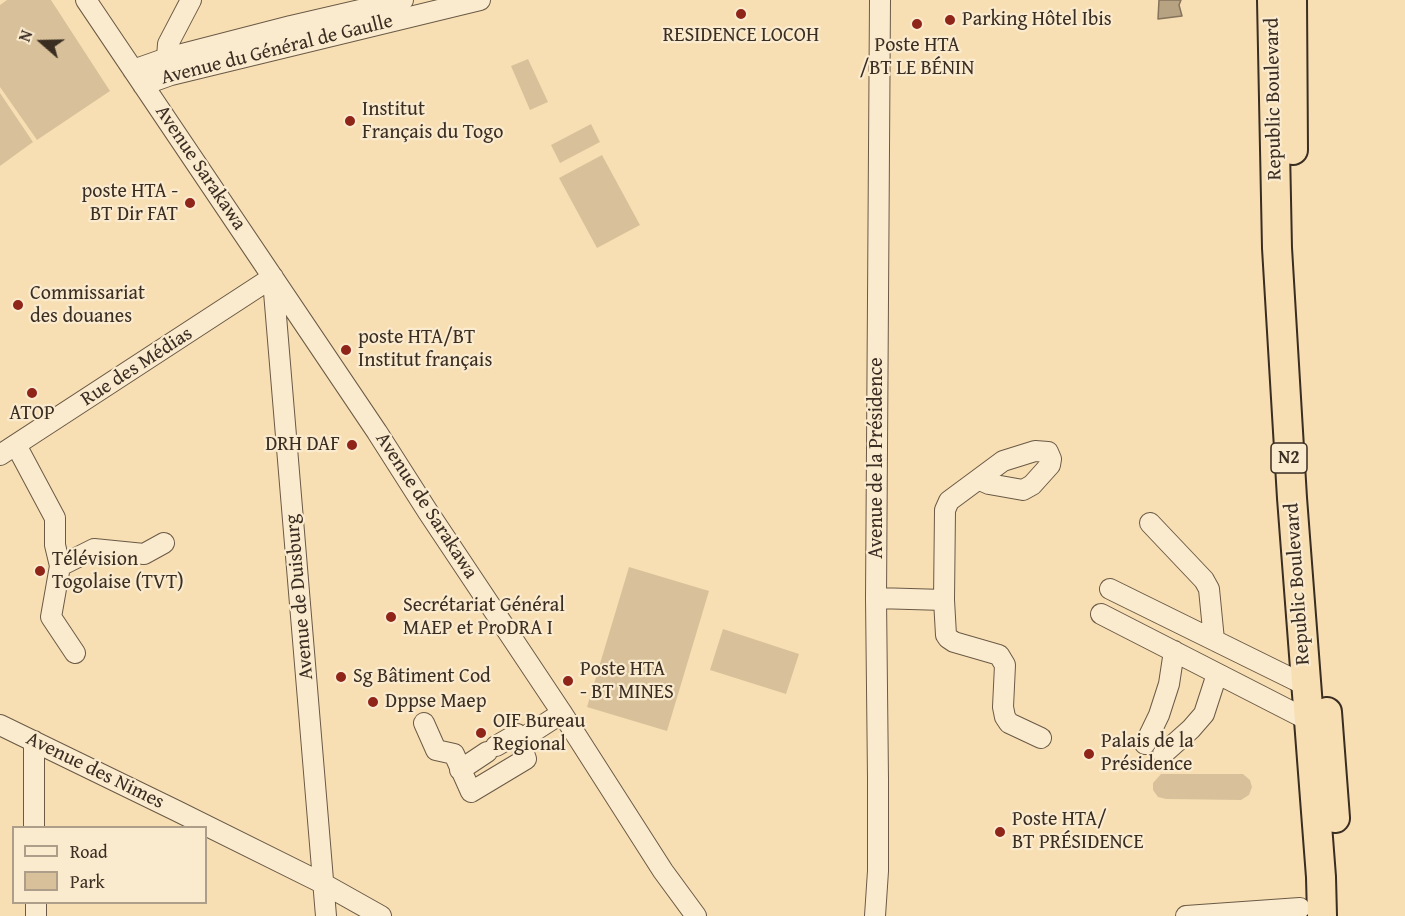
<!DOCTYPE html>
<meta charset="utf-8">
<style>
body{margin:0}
#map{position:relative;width:1405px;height:916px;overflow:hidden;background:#f8dfb3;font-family:"Gentium Book Plus",serif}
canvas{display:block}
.legend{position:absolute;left:12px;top:826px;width:195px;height:78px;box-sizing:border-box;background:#faeace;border:2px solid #ad9e89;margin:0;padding:8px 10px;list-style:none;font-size:18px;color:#3a2d22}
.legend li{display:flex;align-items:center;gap:12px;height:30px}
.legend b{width:30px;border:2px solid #ad9e89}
.north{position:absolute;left:12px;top:12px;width:60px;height:60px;-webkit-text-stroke:4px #faeace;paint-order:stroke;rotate:290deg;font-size:16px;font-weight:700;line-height:24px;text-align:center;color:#3a2d22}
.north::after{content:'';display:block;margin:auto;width:21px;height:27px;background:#3a2d22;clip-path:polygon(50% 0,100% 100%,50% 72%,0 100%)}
</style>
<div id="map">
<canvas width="1405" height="916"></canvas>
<ul class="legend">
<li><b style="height:8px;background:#faeace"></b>Road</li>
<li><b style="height:16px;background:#d8c19a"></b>Park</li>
</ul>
<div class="north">N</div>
</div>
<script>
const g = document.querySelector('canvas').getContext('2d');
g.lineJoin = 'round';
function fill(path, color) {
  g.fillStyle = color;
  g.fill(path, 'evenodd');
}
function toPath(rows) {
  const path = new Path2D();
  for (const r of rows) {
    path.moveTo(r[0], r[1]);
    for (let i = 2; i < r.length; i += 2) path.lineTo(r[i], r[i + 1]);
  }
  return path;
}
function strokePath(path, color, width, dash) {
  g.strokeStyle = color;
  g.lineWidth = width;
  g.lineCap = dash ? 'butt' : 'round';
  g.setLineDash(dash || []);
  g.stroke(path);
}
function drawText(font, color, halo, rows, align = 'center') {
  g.font = font + ' "Gentium Book Plus",serif';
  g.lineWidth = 4.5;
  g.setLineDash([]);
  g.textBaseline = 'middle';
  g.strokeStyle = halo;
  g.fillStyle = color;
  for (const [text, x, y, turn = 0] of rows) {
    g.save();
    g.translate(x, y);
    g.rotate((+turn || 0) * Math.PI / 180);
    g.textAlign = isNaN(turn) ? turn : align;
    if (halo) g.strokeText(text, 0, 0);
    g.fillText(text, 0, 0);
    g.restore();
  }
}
fill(toPath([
 [7,0,51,0,110,91,37,140,0,87,0,5],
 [528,59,548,102,530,110,511,66],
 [0,93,33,142,0,166],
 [591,124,600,142,560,163,551,145],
 [602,155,640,225,597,248,559,178],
 [629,567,709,591,667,731,587,707],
 [723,629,799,654,786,694,710,670],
 [1161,774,1243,774,1250,780,1252,787,1249,795,1241,800,1166,799,1158,797,1153,790,1153,783]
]), '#d8c19a');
const water = toPath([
 [1159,0,1181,0,1179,5,1182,16,1158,19,1159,0]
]);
fill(water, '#b7a282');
strokePath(water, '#85735c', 1.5);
const minor = toPath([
 [86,0,377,432,428,512,562,713,663,871,696,916],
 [133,70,167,58,291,26,403,0],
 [170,70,167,58,168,44,191,0],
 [143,85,171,75,480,0],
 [273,280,326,916],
 [16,445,55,518,55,545,60,566,51,617,75,653],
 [0,455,273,277],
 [1150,523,1204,580,1209,589,1214,640],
 [60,566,94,549,144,554,164,543],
 [1110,589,1305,685],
 [876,598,944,600,945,510,949,501,1003,461,1035,451,1048,452,1051,459,1050,465,1032,485,1023,490,989,484,980,480],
 [944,600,946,635,948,638,954,642,999,655,1005,665,1003,707,1005,717,1009,723,1041,738],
 [1101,614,1308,720],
 [424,723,436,750,454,754,471,792,526,759,517,734,496,746],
 [0,725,177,811,324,884,381,916],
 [520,740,562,713],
 [34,741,34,828],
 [1145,744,1159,715,1169,684,1174,651],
 [1163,754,1191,729,1204,714,1217,674],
 [460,770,487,752],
 [36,902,36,916],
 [875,916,878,871,878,779,876,598,880,0],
 [1186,916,1300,908]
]);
const highway = toPath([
 [1272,0,1277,248,1292,498,1321,877,1322,916],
 [1292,0,1293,150],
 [1327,712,1335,818]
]);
strokePath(minor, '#6a5a46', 22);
strokePath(highway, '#3a2d22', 32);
strokePath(minor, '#faeace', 20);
strokePath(highway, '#f8dfb3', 28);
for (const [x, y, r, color] of [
 [741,14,6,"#8f2418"],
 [950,20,6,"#8f2418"],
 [917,24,6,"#8f2418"],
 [350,121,6,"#8f2418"],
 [190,203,6,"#8f2418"],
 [18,305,6,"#8f2418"],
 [346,350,6,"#8f2418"],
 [32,393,6,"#8f2418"],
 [352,445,6,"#8f2418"],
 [40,571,6,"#8f2418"],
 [391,617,6,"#8f2418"],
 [341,677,6,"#8f2418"],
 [568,681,6,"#8f2418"],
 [373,702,6,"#8f2418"],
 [481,733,6,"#8f2418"],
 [1089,754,6,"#8f2418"],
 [1000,832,6,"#8f2418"]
]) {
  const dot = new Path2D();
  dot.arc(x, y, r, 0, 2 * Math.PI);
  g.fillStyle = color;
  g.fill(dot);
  strokePath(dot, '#faeace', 2);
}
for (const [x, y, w] of [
 [1289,458,36]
]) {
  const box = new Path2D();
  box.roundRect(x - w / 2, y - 15, w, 30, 4.5);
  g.fillStyle = '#faeace';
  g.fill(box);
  strokePath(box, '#3a2d22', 1.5);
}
drawText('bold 18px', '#3a2d22', null, [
 ["N2",1289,458]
]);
drawText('20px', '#3a2d22', '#faeace', [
 ["Parking Hôtel Ibis",962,20],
 ["RESIDENCE LOCOH",741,36,"center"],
 ["Poste HTA",917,46,"center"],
 ["/BT LE BÉNIN",917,69,"center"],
 ["Institut",362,110],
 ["Français du Togo",362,133],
 ["poste HTA -",178,192,"right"],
 ["BT Dir FAT",178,215,"right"],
 ["Commissariat",30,294],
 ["des douanes",30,317],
 ["poste HTA/BT",358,338],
 ["Institut français",358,361],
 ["ATOP",32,414,"center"],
 ["DRH DAF",340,445,"right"],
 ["Télévision",52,560],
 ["Togolaise (TVT)",52,583],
 ["Secrétariat Général",403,606],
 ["MAEP et ProDRA I",403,629],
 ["Poste HTA",580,670],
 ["- BT MINES",580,693],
 ["Sg Bâtiment Cod",353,677],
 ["Dppse Maep",385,702],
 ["OIF Bureau",493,722],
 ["Regional",493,745],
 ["Palais de la",1101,742],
 ["Présidence",1101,765],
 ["Poste HTA/",1012,820],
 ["BT PRÉSIDENCE",1012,843]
], 'left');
drawText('20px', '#3a2d22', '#faeace', [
 ["Avenue du Général de Gaulle",277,50,-14],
 ["Republic Boulevard",1274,99,-91],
 ["Avenue Sarakawa",200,168,56],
 ["Rue des Médias",137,367,-33],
 ["Avenue de la Présidence",877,458,-90],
 ["Avenue de Sarakawa",426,506,57],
 ["Republic Boulevard",1298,584,-94],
 ["Avenue de Duisburg",300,597,-95],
 ["Avenue des Nimes",95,771,26]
]);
</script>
